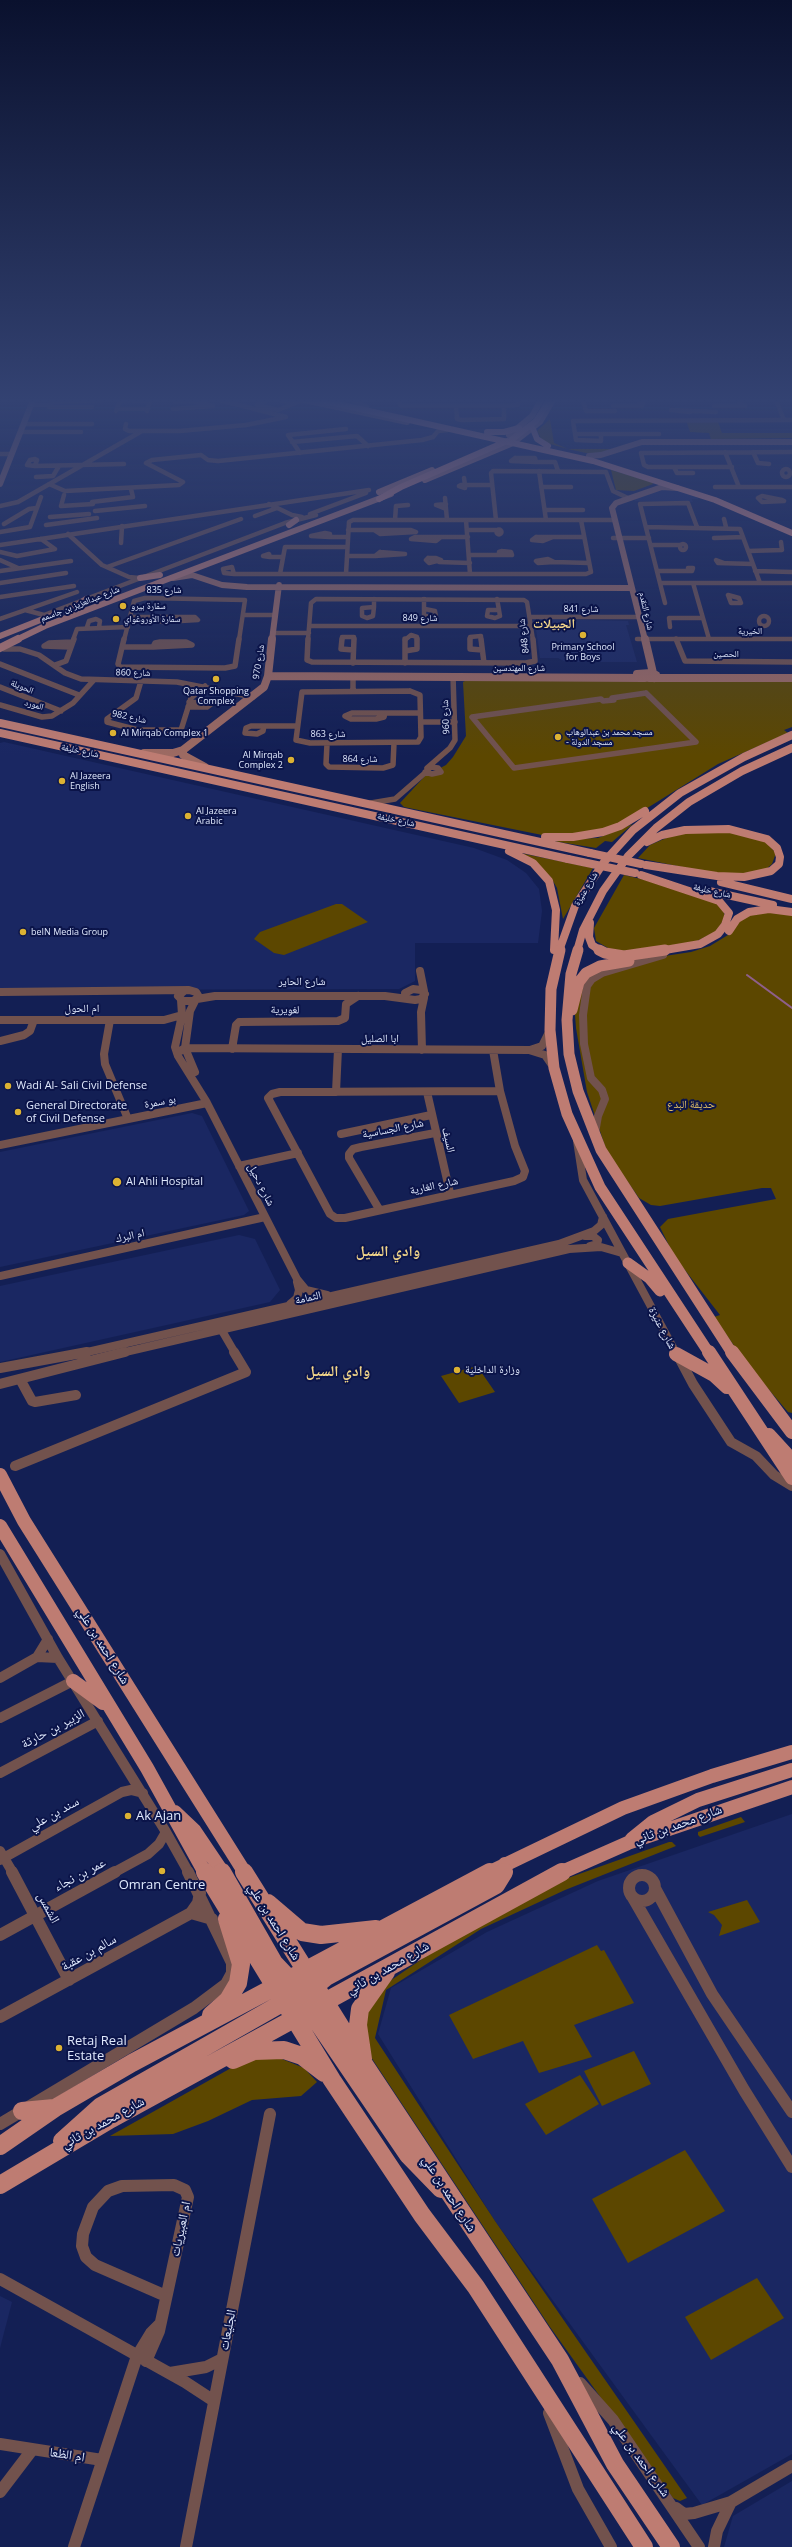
<!DOCTYPE html>
<meta charset="utf-8">
<style>
body{margin:0}
canvas{display:block;background:#131f54}
</style>
<canvas width="792" height="2547"></canvas>
<script>
const g = document.querySelector('canvas').getContext('2d');
g.lineJoin = 'round';
function fill(path, color) {
  g.fillStyle = color;
  g.fill(path, 'evenodd');
}
function toPath(rows) {
  const path = new Path2D();
  for (const r of rows) {
    if (r.length === 3) {
      path.moveTo(r[0] + r[2], r[1]);
      path.arc(r[0], r[1], r[2], 0, 2 * Math.PI);
      continue;
    }
    path.moveTo(r[0], r[1]);
    for (let i = 2; i < r.length; i += 2) path.lineTo(r[i], r[i + 1]);
  }
  return path;
}
function strokePath(path, color, width, dash) {
  g.strokeStyle = color;
  g.lineWidth = width;
  g.lineCap = dash ? 'butt' : 'round';
  g.setLineDash(dash || []);
  g.stroke(path);
}
function drawText(font, color, halo, rows, align = 'center') {
  g.font = font + ' "Open Sans","Noto Naskh Arabic",sans-serif';
  g.lineWidth = 4;
  g.setLineDash([]);
  g.textBaseline = 'middle';
  g.strokeStyle = halo;
  g.fillStyle = color;
  for (const [text, x, y, turn = 0] of rows) {
    g.save();
    g.translate(x, y);
    g.rotate((+turn || 0) * Math.PI / 180);
    g.textAlign = isNaN(turn) ? turn : align;
    if (halo) g.strokeText(text, 0, 0);
    g.fillText(text, 0, 0);
    g.restore();
  }
}
fill(toPath([
 [665,488,696,494,698,499,692,499,693,502,635,501,634,499],
 [543,619,628,621,629,625,626,625,637,662,566,662,558,658,540,658,535,621],
 [4,742,474,848,507,860,526,873,539,889,542,911,538,943,415,943,415,981,399,989,0,990,0,743],
 [192,1113,202,1116,249,1211,244,1215,0,1267,0,1152],
 [239,1235,255,1239,280,1290,270,1302,0,1362,0,1286],
 [792,1814,792,2454,702,2505,495,2221,378,2034,391,1988,487,1932,598,1881],
 [0,2296,12,2302,0,2348],
 [792,2481,792,2547,724,2547,733,2516]
]), '#1a2762');
fill(toPath([
 [550,419,554,443,568,449,613,449,595,455,568,449,543,442,537,431],
 [686,420,718,422,722,433,792,433,792,438,711,439,709,433,690,432],
 [611,470,652,482,653,484,634,491,616,490],
 [467,680,792,680,792,727,784,730,788,733,718,764,628,820,605,830,547,836,404,807,400,803,425,776,446,765,453,757,466,736,463,682],
 [633,824,612,842,605,841,596,848,547,840,598,838],
 [727,831,766,842,776,853,772,864,765,870,726,876,638,858,650,845,678,833],
 [520,853,593,868,563,919,557,888,550,876],
 [624,875,679,888,722,906,725,917,717,931,693,943,615,952,596,941,594,928],
 [336,904,342,904,368,922,284,955,274,953,254,939,260,932],
 [753,911,792,915,792,1413,788,1412,758,1377,737,1350,714,1317,720,1315,674,1256,660,1227,668,1219,776,1199,771,1188,762,1188,660,1206,651,1205,639,1198,607,1152,587,1092,576,1028,575,1015,582,980,625,962,691,952,710,946,728,935,735,925],
 [477,1366,495,1392,459,1403,441,1376],
 [741,1817,745,1822,700,1837,698,1835,698,1832],
 [669,1842,672,1842,676,1846,565,1890,481,1929,386,1990,375,2038,495,2221,687,2498,680,2501,673,2498,550,2327,367,2051,365,2005,381,1987,431,1953,568,1878],
 [747,1900,760,1922,719,1936,722,1925,714,1915,708,1912],
 [597,1945,601,1951,604,1950,634,2003,574,2025,592,2057,539,2073,523,2041,473,2059,449,2015],
 [634,2051,651,2084,602,2106,584,2071],
 [264,2057,282,2059,304,2068,317,2082,301,2096,252,2100,208,2121,173,2134,110,2136,240,2063],
 [580,2075,599,2104,546,2135,525,2104],
 [685,2150,725,2211,628,2263,592,2199],
 [757,2278,784,2318,711,2360,685,2317]
]), '#5c4700');
strokePath(toPath([
 [747,975,792,1008]
]), '#8e5f8b', 2);
strokePath(toPath([
 [267,400,257,405,278,410,303,400],
 [279,400,295,403],
 [351,400,367,407],
 [400,400,400,405,403,406,504,406,518,405,518,400],
 [583,400,586,411,615,411],
 [776,400,784,420],
 [639,404,643,404,642,406,639,404],
 [739,404,745,406,739,406,739,404],
 [31,405,49,405],
 [456,406,457,419,462,420,504,419,504,406],
 [613,406,639,406],
 [714,406,739,406],
 [92,407,49,407,53,402,104,400],
 [117,409,148,409],
 [173,409,213,406,192,401,175,401],
 [116,411,120,401,125,400,150,401,147,411],
 [690,412,671,410,716,412],
 [24,424,92,424],
 [126,424,125,429,129,431,180,431,246,425,286,417,219,400],
 [21,432,81,432],
 [575,434,659,434],
 [601,434,601,441,576,440,573,421,792,420],
 [292,442,357,436,368,446],
 [725,452,739,487],
 [753,452,758,463,769,464],
 [300,453,288,435,346,429],
 [0,454,12,454],
 [515,458,535,458,536,462,511,461,515,458],
 [35,459,37,460,35,466,27,465,30,460,35,459],
 [536,462,555,462,558,471],
 [35,466,124,464],
 [674,467,677,473,693,473],
 [732,467,648,467,644,465,641,453,792,452],
 [786,473,4],
 [539,471,546,520],
 [36,477,53,476,59,466],
 [464,478,465,485],
 [49,484,65,491,179,485,183,482,146,463,152,460,201,455,208,460,218,461,422,440,433,437,438,431,448,430],
 [465,485,492,485],
 [465,485,465,488,459,486,461,485,465,485],
 [541,487,571,487],
 [715,487,792,487],
 [64,495,61,506,93,504],
 [762,496,782,500,784,501,762,502,758,498,762,496],
 [445,498,447,520],
 [92,502,133,497,131,489],
 [269,504,292,515,302,517],
 [446,504,436,505,446,509],
 [0,506,18,502,142,431],
 [545,510,583,510],
 [95,511,145,506],
 [310,514,366,493],
 [255,516,277,508],
 [50,517,89,514],
 [724,519,726,527],
 [395,520,396,506,408,505],
 [466,520,470,574],
 [496,520,491,473,493,471,606,472,613,491,628,498],
 [4,524,29,509,36,508],
 [46,525,97,518],
 [646,527,740,529,760,583],
 [499,532,2.5],
 [348,530,374,530],
 [374,530,411,530,416,532,380,534,374,530],
 [467,530,496,530],
 [0,532,30,527,41,497],
 [325,533,330,534,330,537,311,536,325,533],
 [68,534,102,565,129,577,139,578],
 [330,537,348,537],
 [415,537,441,537,436,541,411,539,415,537],
 [441,537,468,537],
 [536,537,553,537,543,541,532,540,536,537],
 [553,537,584,537],
 [613,538,649,538],
 [714,538,743,537],
 [121,543,122,526],
 [683,547,3],
 [0,545,369,490],
 [651,545,680,545],
 [502,551,511,552,512,555,499,555,499,552,502,551],
 [748,551,782,550,781,542],
 [0,552,17,556,55,549,41,539],
 [380,552,405,554,375,556,380,552],
 [269,554,270,557,263,556,269,554],
 [469,555,499,555],
 [347,556,375,556],
 [270,557,282,557],
 [428,558,436,558,441,560,429,563,426,560,428,558],
 [548,559,554,562,538,563,536,561,548,559],
 [0,560,18,568],
 [439,562,470,563],
 [554,562,589,563],
 [724,563,716,560,718,563,753,564],
 [107,567,241,519],
 [232,567,234,574,224,573,223,569,232,567],
 [688,568,693,568,692,571,688,571,688,568],
 [0,571,71,561],
 [657,571,688,571],
 [755,571,792,572],
 [234,574,586,574,591,572,581,520],
 [280,574,285,547,347,547],
 [346,574,349,522,353,520,615,520],
 [0,583,66,573],
 [660,583,792,583],
 [693,583,709,639],
 [728,595,739,598,741,603,731,603,728,595],
 [0,597,74,586],
 [374,599,374,607],
 [424,599,424,616,436,617,435,611,425,609],
 [497,599,499,610],
 [665,603,640,504,688,503,697,527],
 [374,607,373,616,367,618,362,616,362,608,374,607],
 [25,610,44,615,285,523,316,515],
 [488,610,499,610,500,616,495,618,487,616,488,610],
 [243,615,275,615],
 [764,621,5],
 [131,617,159,617],
 [159,617,195,617,198,620,163,622,159,621,159,617],
 [530,617,637,617],
 [0,619,77,592],
 [310,626,531,626],
 [87,627,89,621,96,619,100,621,99,627],
 [670,627,669,618,702,618],
 [273,633,309,633],
 [637,639,792,639],
 [73,640,77,629,128,627],
 [124,640,134,601,145,598,245,600,239,640],
 [308,640,311,603,316,599,524,600,527,602,533,640],
 [342,640,342,637,354,637,354,640],
 [405,640,411,635,417,637,417,640],
 [470,640,470,637,481,636,481,640]
]), '#72524d', 4.5);
strokePath(toPath([
 [124,639,118,664,120,667,225,668,235,666,239,639],
 [308,639,307,660,312,662,526,663,535,661,533,639],
 [342,639,341,649,353,650],
 [405,639,405,651],
 [470,639,470,649,482,650],
 [481,639,484,663],
 [676,639,685,661,792,662],
 [160,642,186,642,192,645,153,647,155,643,160,642],
 [70,647,44,646,49,643,72,642],
 [123,647,153,647],
 [4,649,20,649,39,655,65,673,81,679,177,682,253,697],
 [405,651,405,663],
 [405,651,417,649,417,639],
 [353,663,354,639],
 [0,664,79,695],
 [55,665,66,661,74,639],
 [353,677,353,691],
 [141,681,136,698,107,719,107,722,138,730,181,730,191,698,205,686],
 [0,687,61,711],
 [410,691,420,695,421,737,418,742,310,743,296,740,302,692,410,691],
 [646,693,696,742,514,768,472,717,601,699,603,701,614,700,612,698,646,693],
 [0,705,42,717,52,716,73,703,93,681],
 [188,707,207,707,211,704,189,702],
 [352,713,385,713,384,717,376,719,351,719,345,716,352,713],
 [385,713,420,713],
 [421,722,455,722],
 [251,726,264,726,263,731,257,734,245,733,246,728,251,726],
 [264,726,296,726],
 [327,744,326,764,329,767,383,768,393,765,394,743],
 [431,767,438,768,441,772,432,774,425,772,431,767],
 [427,768,450,748,455,740,453,676],
 [371,803,395,799,426,772]
]), '#72524d', 5.5);
strokePath(toPath([
 [420,971,424,991],
 [0,992,189,990,196,992,199,997,193,1001,183,1001,178,996,183,992],
 [197,999,215,996,385,996,415,1000,421,999,425,994,421,990,413,989,405,993,406,997],
 [181,1000,182,1015,175,1047,178,1056,206,1101,297,1279,306,1290,327,1295],
 [0,1020,164,1020,182,1015],
 [110,1020,104,1054,105,1064,128,1119],
 [0,1041,24,1035,30,1031,34,1020],
 [232,1049,236,1025,239,1022,338,1021,345,1018,346,1004,358,996],
 [422,1050,421,1012,424,998],
 [493,1050,500,1091],
 [530,1050,542,1046,550,1030],
 [177,1053,185,1048,529,1050,545,1055,554,1068],
 [195,1072,185,1048,190,1011,196,999],
 [500,1091,515,1146,525,1171,523,1177,514,1181,345,1218,336,1218,330,1214,268,1098,272,1094,280,1092,500,1091],
 [336,1092,338,1049],
 [427,1092,450,1193],
 [595,1133,598,1116,605,1099,602,1090,591,1078,584,1044,583,1015,587,986,592,979,602,973,663,955],
 [341,1134,431,1115],
 [577,1141,583,1180,676,1353],
 [0,1145,207,1103],
 [239,1166,298,1153],
 [379,1209,349,1158,349,1154,353,1149,361,1147,435,1133],
 [585,1236,593,1236,598,1240,597,1244,590,1246],
 [0,1276,265,1217],
 [290,1304,297,1298,299,1290,297,1282],
 [221,1329,235,1353],
 [83,1353,559,1244,594,1231,601,1225,603,1217],
 [121,1353,569,1249,601,1247,622,1253]
]), '#72524d', 8);
strokePath(toPath([
 [676,1352,693,1384,731,1442,756,1456,774,1475,792,1486],
 [0,1368,87,1352],
 [20,1379,32,1401,35,1402,76,1395],
 [0,1384,125,1352],
 [15,1466,246,1372,234,1352],
 [0,1554,58,1658,166,1832,189,1873],
 [37,1657,48,1639],
 [0,1678,37,1657,58,1658],
 [0,1718,73,1681],
 [0,1773,98,1721],
 [0,1851,13,1873],
 [0,1860,122,1792,131,1790,143,1793],
 [113,1873,148,1854,159,1844,166,1832]
]), '#72524d', 10);
strokePath(toPath([
 [12,1872,69,1980],
 [642,1888,13],
 [656,1890,712,1994,792,2112],
 [632,1896,744,2090,792,2167],
 [191,1913,212,1919],
 [0,1935,115,1872],
 [0,2017,191,1913,198,1903,200,1893],
 [0,2124,194,2008,226,1984,232,1973,232,1963,188,1872],
 [0,2279,185,2382,214,2401],
 [146,2361,159,2331,188,2197,185,2190,174,2185,122,2186,108,2191,93,2207,83,2234,82,2246,86,2257,95,2265,166,2296],
 [170,2373,206,2367,222,2359],
 [580,2383,613,2420,699,2547],
 [549,2413,578,2489,611,2547],
 [0,2444,102,2460],
 [0,2492,32,2450],
 [676,2508,684,2514,694,2513,731,2502,792,2466],
 [74,2547,137,2356,151,2333,160,2324],
 [186,2547,270,2114],
 [714,2547,717,2531,731,2502]
]), '#72524d', 12);
strokePath(toPath([
 [304,400,407,422],
 [589,456,601,455,642,442,792,442],
 [0,484,33,400],
 [173,578,192,575,222,585,247,587,631,588],
 [272,640,279,585],
 [645,640,612,508,616,503,662,487,677,488]
]), '#9d6a62', 6);
strokePath(toPath([
 [645,639,653,673],
 [637,674,651,673,656,675,654,678],
 [268,676,645,678],
 [649,678,792,678],
 [183,750,183,755,205,767],
 [144,753,173,753,183,750,264,687,268,676,272,639]
]), '#9d6a62', 8);
strokePath(toPath([
 [509,435,532,416,541,400],
 [425,480,513,443,540,422,553,400],
 [379,492,432,470],
 [289,525,296,520],
 [140,578,160,575],
 [74,607,86,599],
 [0,636,53,615],
 [16,640,45,626,391,494]
]), '#be7c72', 6);
strokePath(toPath([
 [0,648,18,639],
 [0,723,590,853],
 [0,733,568,859],
 [545,837,573,837,603,832,620,826,645,811],
 [509,851,533,863,549,881,556,910,554,950],
 [646,865,717,876,744,877,771,871,779,864,780,857,777,848,767,839,729,829,685,830,662,835,647,842],
 [641,875,719,901,729,913,725,925,718,934,700,944,659,951],
 [721,882,792,899],
 [709,891,773,905],
 [590,923,589,937,592,945,601,951],
 [729,931,737,919,749,912,769,909,792,912],
 [559,951,575,906,604,862,633,830,680,793,744,757,792,735],
 [577,951,583,930,603,891,628,856,656,828,689,802,742,771,792,748]
]), '#be7c72', 8);
strokePath(toPath([
 [560,950,551,989,550,1030,554,1068,567,1114,600,1187,709,1353],
 [578,950,571,974,567,1020,569,1054,578,1091,601,1150,732,1353],
 [599,950,605,953,624,956,665,950],
 [572,1010,579,982,586,973,600,966,629,961],
 [628,1263,649,1278,660,1291]
]), '#be7c72', 11);
strokePath(toPath([
 [709,1352,792,1478],
 [732,1352,792,1432],
 [676,1354,714,1375,727,1387],
 [769,1435,792,1460],
 [0,1475,24,1521,245,1873],
 [0,1526,147,1768,205,1873],
 [73,1681,103,1703],
 [175,1812,194,1830,223,1873],
 [632,1839,653,1822,698,1800,792,1770],
 [488,1873,623,1808,712,1776,792,1752],
 [503,1873,505,1864],
 [560,1873,628,1843,792,1787]
]), '#be7c72', 14);
strokePath(toPath([
 [205,1872,332,2080,422,2215,476,2287,644,2547],
 [222,1872,274,1963,293,1983],
 [244,1872,364,2064,560,2360,615,2464,671,2547],
 [268,1903,302,1932,321,1935,376,1929],
 [284,1992,310,2011,408,2155,441,2189],
 [298,2009,307,1993,326,1977,496,1885,504,1872],
 [211,2015,228,2000,238,1983,241,1964,227,1919],
 [363,2059,358,2025,360,2009,386,1972],
 [233,2060,254,2051,284,2050,302,2056,324,2073],
 [22,2111,54,2108],
 [62,2141,101,2106,284,2002,298,1986,305,1971],
 [0,2146,55,2108,132,2063,490,1872],
 [0,2185,111,2119,562,1872]
]), '#be7c72', 18);
strokePath(toPath([
 [320,400,593,461,715,500,792,533],
 [533,429,537,439,548,446],
 [487,432,504,432,519,428],
 [511,440,536,421,549,400],
 [379,499,401,487,507,441]
]), '#dc8d81', 6);
strokePath(toPath([
 [590,853,641,864],
 [568,859,635,873]
]), '#be7c72', 8);
const sky = g.createLinearGradient(0, 0, 0, 756);
sky.addColorStop(0, '#0a112e');
sky.addColorStop(0.53, '#334272');
sky.addColorStop(1, '#33427200');
g.fillStyle = sky;
g.fillRect(0, 0, 792, 756);
for (const [x, y, r, color] of [
 [123,606,4,"#dcb233"],
 [116,619,4,"#dcb233"],
 [583,635,4,"#dcb233"],
 [216,679,4,"#dcb233"],
 [113,733,4,"#dcb233"],
 [558,737,4,"#dcb233"],
 [291,760,4,"#dcb233"],
 [62,781,4,"#dcb233"],
 [188,816,4,"#dcb233"],
 [23,932,4,"#dcb233"],
 [8,1086,4,"#dcb233"],
 [18,1112,4,"#dcb233"],
 [117,1182,5,"#dcb233"],
 [457,1370,4,"#dcb233"],
 [128,1816,4,"#dcb233"],
 [162,1871,4,"#dcb233"],
 [59,2048,4,"#dcb233"]
]) {
  const dot = new Path2D();
  dot.arc(x, y, r, 0, 2 * Math.PI);
  g.fillStyle = color;
  g.fill(dot);
  strokePath(dot, '#0b1449', 1.5);
}
drawText('9px', '#e0e9fd', '#0b1449', [
 ["شارع 835",164,590],
 ["شارع عبدالعزيز بن جاسمم",80,604,-21],
 ["شارع 841",581,609],
 ["شارع التقدم",646,611,77],
 ["شارع 849",420,618],
 ["الخيرية",750,631],
 ["شارع 848",524,636,-97],
 ["الحصين",726,654],
 ["شارع 970",259,662,-81],
 ["شارع المهندسين",519,668],
 ["شارع 860",133,673,1],
 ["الحويلة",22,687,22],
 ["المورد",34,705,15],
 ["شارع 982",129,717,12],
 ["شارع 960",446,717,-92],
 ["شارع 863",328,734],
 ["شارع خليفة",80,751,12],
 ["شارع 864",360,759],
 ["شارع خليفة",396,820,12],
 ["شارع عنيزة",586,889,-59],
 ["شارع خليفة",712,891,13]
]);
drawText('9px', '#e0e9fd', '#0b1449', [
 ["سفارة بيرو",131,606],
 ["سفارة الأوروغواي",124,619],
 ["Primary School",583,647,"center"],
 ["for Boys",583,657,"center"],
 ["Qatar Shopping",216,691,"center"],
 ["Complex",216,701,"center"],
 ["مسجد محمد بن عبدالوهاب",566,732],
 ["- مسجد الدولة",566,742],
 ["Al Mirqab Complex 1",121,733],
 ["Al Mirqab",283,755,"right"],
 ["Complex 2",283,765,"right"],
 ["Al Jazeera",70,776],
 ["English",70,786],
 ["Al Jazeera",196,811],
 ["Arabic",196,821],
 ["beIN Media Group",31,932]
], 'left');
drawText('11px', '#e0e9fd', '#0b1449', [
 ["شارع الحاير",302,982],
 ["ام الحول",82,1009],
 ["لغويرية",285,1010,1],
 ["ابا الصليل",380,1039],
 ["بو سمرة",160,1102,-11],
 ["شارع الجساسية",393,1129,-11],
 ["السيف",448,1140,77],
 ["شارع دحيل",261,1185,63],
 ["شارع الغارية",434,1186,-12],
 ["ام البرك",130,1236,-12],
 ["الثمامة",308,1298,-13],
 ["شارع عنيزة",662,1328,62]
]);
drawText('11px', '#e0e9fd', '#0b1449', [
 ["Wadi Al- Sali Civil Defense",16,1086],
 ["General Directorate",26,1106],
 ["of Civil Defense",26,1119],
 ["Al Ahli Hospital",126,1182],
 ["وزارة الداخلية",465,1370]
], 'left');
drawText('11px', '#e0be65', '#0b1449', [
 ["حديقة البدع",691,1105]
]);
drawText('bold 13px', '#f2d589', '#0b1449', [
 ["الجبيلات",554,624]
]);
drawText('13px', '#e0e9fd', '#0b1449', [
 ["شارع احمد بن علي",103,1646,58],
 ["الزبير بن حارثة",53,1729,-28],
 ["سند بن علي",54,1814,-29],
 ["شارع محمد بن ثاني",678,1825,-20],
 ["عمر بن نجاء",80,1875,-28],
 ["الشمس",48,1908,62],
 ["شارع احمد بن علي",274,1922,58],
 ["سالم بن عقبة",89,1953,-29],
 ["شارع محمد بن ثاني",388,1968,-30],
 ["شارع محمد بن ثاني",103,2123,-29],
 ["شارع احمد بن علي",449,2194,57],
 ["ام العبيريات",181,2229,-78],
 ["الجليعات",228,2330,-79],
 ["ام الظعا",67,2455,9],
 ["شارع احمد بن علي",641,2460,54]
]);
drawText('13px', '#e0e9fd', '#0b1449', [
 ["Ak Ajan",136,1816],
 ["Omran Centre",162,1885,"center"],
 ["Retaj Real",67,2041],
 ["Estate",67,2056]
], 'left');
drawText('bold 15px', '#f2d589', '#0b1449', [
 ["وادي السيل",388,1252],
 ["وادي السيل",338,1372]
]);
</script>
